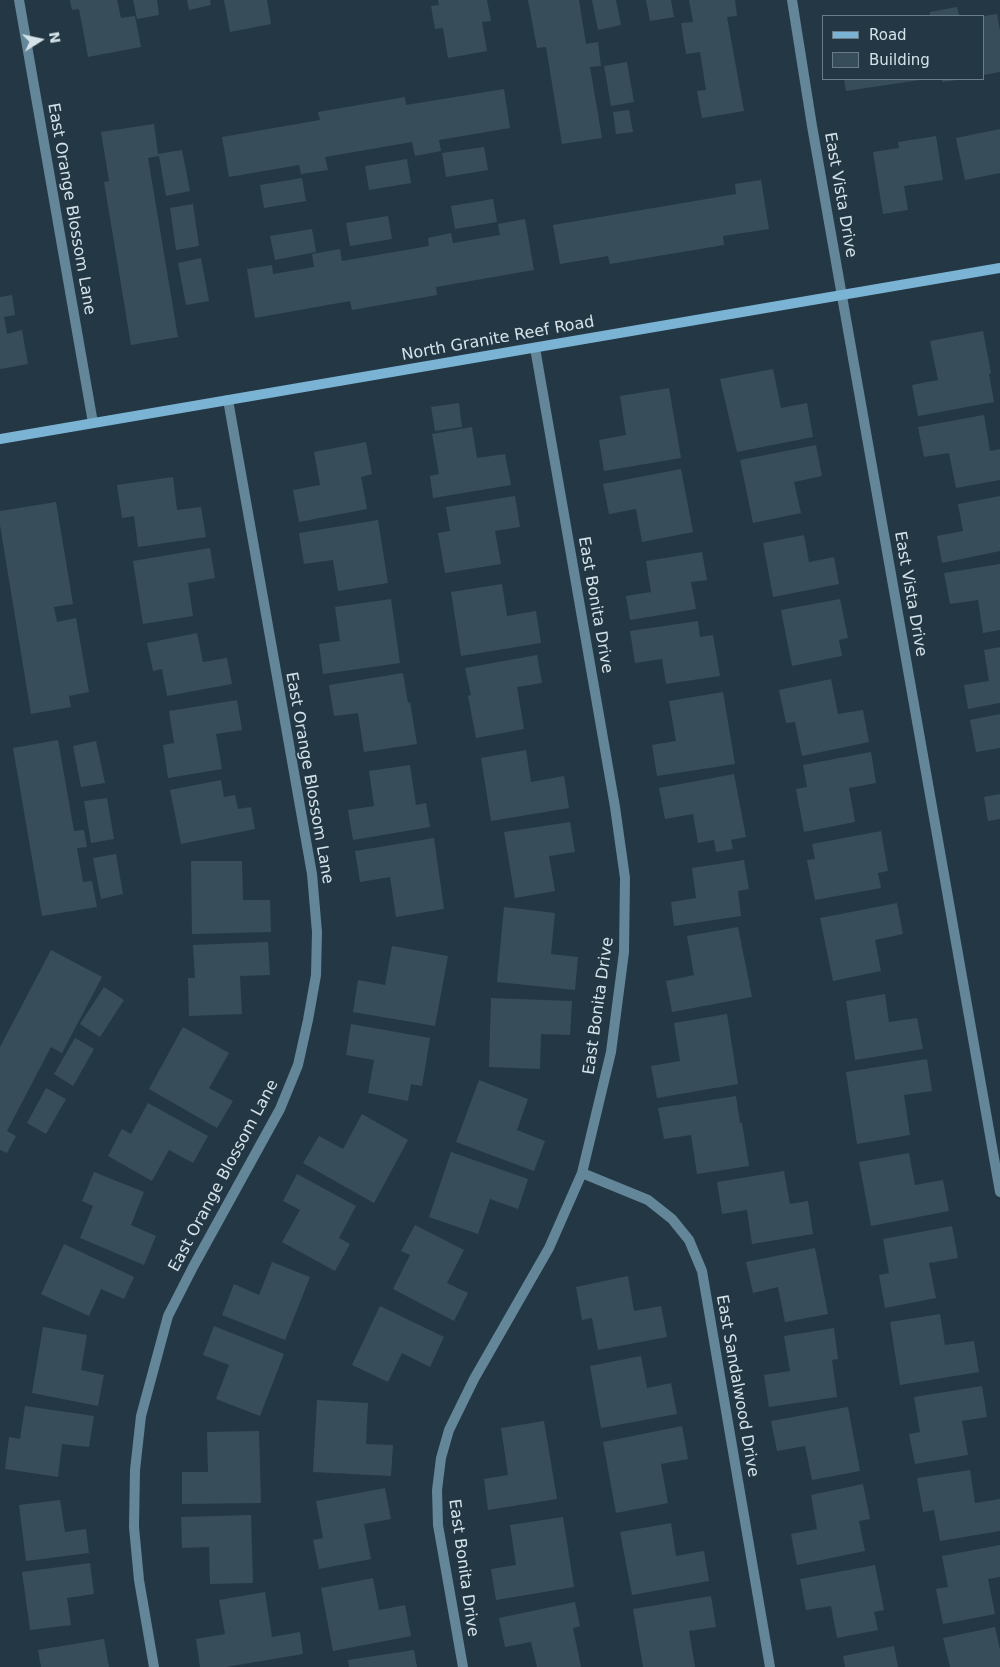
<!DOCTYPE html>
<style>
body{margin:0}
#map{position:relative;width:1000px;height:1667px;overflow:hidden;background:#233844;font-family:"DejaVu Sans",sans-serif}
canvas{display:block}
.legend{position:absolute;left:822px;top:15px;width:162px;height:65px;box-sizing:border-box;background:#233844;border:1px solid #6a7c86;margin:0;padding:6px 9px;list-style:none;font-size:15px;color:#d5e2e9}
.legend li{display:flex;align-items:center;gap:10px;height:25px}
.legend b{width:25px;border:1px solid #6a7c86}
.north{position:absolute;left:15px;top:15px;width:50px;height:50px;-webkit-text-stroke:4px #233844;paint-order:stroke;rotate:80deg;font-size:14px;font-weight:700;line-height:20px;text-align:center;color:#d5e2e9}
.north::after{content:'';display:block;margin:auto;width:18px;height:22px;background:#d5e2e9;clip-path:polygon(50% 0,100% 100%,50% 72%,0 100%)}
</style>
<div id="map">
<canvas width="1000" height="1667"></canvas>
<ul class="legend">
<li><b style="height:6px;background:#7ab3d3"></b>Road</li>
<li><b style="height:14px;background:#384d5a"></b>Building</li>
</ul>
<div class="north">N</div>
</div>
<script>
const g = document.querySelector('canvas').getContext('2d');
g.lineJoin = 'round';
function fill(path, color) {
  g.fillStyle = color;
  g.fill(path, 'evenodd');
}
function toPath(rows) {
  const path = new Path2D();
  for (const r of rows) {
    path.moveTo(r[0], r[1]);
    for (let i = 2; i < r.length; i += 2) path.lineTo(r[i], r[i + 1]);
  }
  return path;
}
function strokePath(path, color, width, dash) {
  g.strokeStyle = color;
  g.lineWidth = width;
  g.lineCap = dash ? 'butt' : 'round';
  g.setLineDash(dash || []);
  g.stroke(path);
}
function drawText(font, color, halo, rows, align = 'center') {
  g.font = font + ' "DejaVu Sans",sans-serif';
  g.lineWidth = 4;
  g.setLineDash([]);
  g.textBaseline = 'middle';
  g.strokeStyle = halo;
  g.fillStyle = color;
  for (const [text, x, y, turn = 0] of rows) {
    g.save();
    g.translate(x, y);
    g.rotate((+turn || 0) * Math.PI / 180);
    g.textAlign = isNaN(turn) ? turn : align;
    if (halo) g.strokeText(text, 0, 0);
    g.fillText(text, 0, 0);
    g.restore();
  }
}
fill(toPath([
 [70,0,117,0,121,18,135,16,141,47,88,57,79,9,72,10],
 [133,0,157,0,159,15,137,19],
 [187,0,210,0,211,5,189,10],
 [224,0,267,0,271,24,230,32],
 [438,0,487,0,491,21,482,22,487,51,448,58,443,28,435,29,431,6,439,5],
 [528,0,579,0,586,44,598,42,601,66,590,67,602,138,562,144,546,47,537,48],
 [592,0,616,0,621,25,598,30],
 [646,0,671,0,674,17,650,21],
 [689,0,735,0,737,16,727,17,744,111,702,118,697,91,706,90,700,52,686,54,681,23,693,22],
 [957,7,959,16,930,16,930,12],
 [997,14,1000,31,1000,72,984,75,984,16],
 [627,62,634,102,611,106,604,66],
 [844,79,920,79,920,80,846,91],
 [942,79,957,79,957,80,942,82],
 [504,89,510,128,439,140,441,151,415,156,412,142,325,157,328,170,301,174,299,165,229,177,222,137,320,120,318,112,405,97,406,105],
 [629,110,633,132,616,134,613,112],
 [154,124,158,154,182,150,190,191,166,196,159,156,148,158,178,337,131,345,104,182,109,181,101,132],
 [1000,129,1000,173,965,180,956,138],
 [936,136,943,180,904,186,908,210,883,214,873,152,899,148,898,142],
 [484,147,488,170,446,177,442,153],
 [407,159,411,183,369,190,365,166],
 [302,178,306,201,264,208,260,185],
 [761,180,769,229,723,236,724,245,610,264,608,256,560,264,553,225,736,194,735,184],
 [493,199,497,222,455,229,451,206],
 [193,204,199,246,176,250,170,208],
 [388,216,392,239,350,246,346,223],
 [525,219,534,270,436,287,437,295,352,310,350,301,255,318,247,269,272,265,273,274,314,267,312,254,340,249,342,261,429,246,428,238,451,233,453,243,500,235,498,224],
 [312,229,316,252,275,260,270,236],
 [201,258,209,301,186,305,178,263],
 [12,295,15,315,4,317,7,334,22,330,28,364,0,369,0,297],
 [983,331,991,373,989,374,994,402,918,416,912,385,938,380,930,341],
 [773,369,781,408,807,403,813,437,737,452,720,379],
 [669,388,681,458,604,471,599,440,626,435,620,396],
 [459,403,462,427,435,431,431,407],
 [984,415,990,451,1000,449,1000,480,956,488,949,453,924,457,918,427],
 [472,427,477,458,505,454,511,485,433,498,430,476,439,474,432,434],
 [366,442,372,474,361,477,367,509,299,522,293,490,320,485,314,452],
 [816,445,822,476,794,482,801,513,753,523,740,460],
 [681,469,693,532,642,542,636,509,609,514,603,484],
 [173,477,177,510,201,507,206,537,138,547,134,516,122,518,117,485],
 [515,496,520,527,495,531,501,564,445,573,438,533,450,531,446,507],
 [1000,496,1000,551,942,563,937,536,963,531,958,504],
 [56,502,73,604,54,607,57,622,76,618,89,692,69,696,71,707,31,714,0,525,0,511],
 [378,520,388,583,338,591,333,560,304,564,299,533],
 [804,535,809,562,834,557,839,584,773,597,763,543],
 [210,548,215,578,188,583,193,616,143,624,133,561],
 [702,552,707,580,691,582,696,609,630,620,626,596,651,592,646,561],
 [1000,564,1000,630,983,633,978,600,950,604,944,573],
 [502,584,507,616,536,611,541,643,461,656,451,592],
 [391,599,400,663,323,674,319,644,340,641,335,607],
 [840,599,848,638,839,640,842,656,792,666,781,610],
 [698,621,700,637,713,635,720,676,666,684,662,659,635,663,630,631],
 [197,633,203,662,227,658,232,684,167,696,162,669,153,671,147,643],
 [1000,647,1000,703,968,709,964,685,989,681,984,650],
 [537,655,542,683,517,687,524,729,476,738,468,696,471,695,465,668],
 [403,673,408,703,410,702,417,744,364,752,358,713,334,716,329,685],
 [831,679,838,714,863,710,869,742,802,756,795,722,786,723,779,690],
 [723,692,735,764,657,776,652,745,676,741,669,701],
 [237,700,242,730,216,734,222,769,168,778,163,745,174,743,169,711],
 [1000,714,1000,748,976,752,970,720],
 [58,740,74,831,84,830,87,847,77,848,83,882,92,881,97,907,42,916,13,748],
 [96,741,105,783,81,787,73,746],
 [526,750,531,782,564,776,569,808,491,821,481,758],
 [871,752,876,783,849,788,855,822,804,832,796,789,807,787,803,765],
 [410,765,416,805,426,803,430,827,353,840,348,810,374,806,369,771],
 [734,774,746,837,731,840,733,849,716,852,714,840,698,843,693,814,665,819,659,788],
 [221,780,224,797,235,795,238,809,251,807,255,829,181,844,170,790],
 [1000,794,1000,819,988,821,984,797],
 [107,798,114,839,91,843,84,801],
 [570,822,575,852,549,856,555,891,515,898,504,832],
 [881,831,888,871,878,873,881,888,815,900,807,860,815,859,812,844],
 [434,838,444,909,396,917,390,877,360,882,355,851],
 [116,854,123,894,101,899,93,858],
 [744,860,749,889,738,891,741,916,674,926,671,902,696,898,692,868],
 [191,861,242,861,243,900,270,900,271,932,192,934],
 [897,903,903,934,875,940,881,971,833,981,820,918],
 [504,907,555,913,551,954,578,957,575,990,497,982],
 [738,927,752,997,672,1012,666,981,694,975,687,936],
 [268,942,270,975,240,976,242,1014,189,1016,188,978,195,978,193,945],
 [392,946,448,956,435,1026,353,1012,358,980,385,985],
 [51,950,102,977,62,1053,51,1047,7,1131,16,1136,7,1153,0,1150,0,1047],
 [104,987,124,1000,100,1037,80,1024],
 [885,994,889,1022,917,1018,923,1049,855,1060,846,1001],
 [491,998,572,1001,570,1035,541,1034,540,1069,489,1067],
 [727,1014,738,1084,657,1098,651,1066,680,1061,674,1023],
 [351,1024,430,1038,422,1086,411,1084,408,1101,368,1093,374,1060,346,1055],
 [183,1027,229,1053,209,1088,233,1101,217,1128,149,1089],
 [75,1038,94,1049,73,1086,54,1074],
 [927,1059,932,1091,904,1095,910,1135,857,1144,846,1072],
 [479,1080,528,1099,517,1130,545,1141,534,1171,456,1142],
 [46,1088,66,1099,46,1134,27,1123],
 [736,1096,740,1123,742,1123,749,1166,697,1174,691,1135,664,1139,658,1108],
 [148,1103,208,1136,193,1163,169,1150,152,1181,108,1156,122,1129,131,1134],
 [362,1114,408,1140,374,1203,303,1163,319,1136,343,1149],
 [451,1152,528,1179,518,1209,490,1199,478,1234,429,1217],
 [909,1153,915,1185,943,1180,949,1211,871,1226,859,1162],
 [784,1171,790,1204,808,1201,813,1234,752,1244,747,1210,722,1214,717,1182],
 [94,1172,144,1192,131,1225,156,1236,144,1265,80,1238,93,1206,82,1201],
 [297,1174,356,1206,339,1238,350,1244,335,1271,282,1242,300,1210,283,1201],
 [415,1225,464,1250,447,1283,468,1293,454,1321,393,1289,410,1255,401,1251],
 [952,1226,958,1258,929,1263,936,1298,885,1308,879,1275,889,1273,883,1239],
 [64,1244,134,1277,124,1299,101,1289,89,1316,41,1294],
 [815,1248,828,1314,785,1322,778,1287,753,1293,746,1262],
 [272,1262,310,1277,285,1340,222,1315,234,1284,259,1295],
 [628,1276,634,1311,661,1306,667,1337,598,1350,592,1318,582,1320,576,1287],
 [380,1306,444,1337,430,1367,402,1353,388,1382,352,1365],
 [940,1314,945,1345,974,1341,979,1372,900,1385,890,1322],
 [214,1326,284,1354,260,1416,216,1399,229,1365,203,1355],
 [43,1327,87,1335,81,1370,104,1375,98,1406,32,1393],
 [834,1328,838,1359,832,1360,837,1397,769,1407,764,1375,790,1371,784,1336],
 [641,1356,647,1388,671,1383,677,1414,601,1428,590,1366],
 [982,1386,987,1417,962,1421,968,1455,915,1464,909,1434,920,1432,914,1397],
 [317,1400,368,1403,366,1444,393,1445,391,1476,313,1472],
 [25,1406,94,1416,89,1447,62,1444,58,1477,5,1469,9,1437,20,1439],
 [848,1407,860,1471,812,1480,805,1446,777,1451,771,1421],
 [544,1421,557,1499,488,1510,484,1479,508,1475,501,1428],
 [682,1426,688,1459,661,1464,668,1503,616,1513,603,1442],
 [259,1431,261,1503,182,1504,182,1472,208,1472,207,1432],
 [970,1470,975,1503,1000,1499,1000,1531,940,1541,934,1510,923,1512,917,1478],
 [863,1484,870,1519,859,1521,865,1551,797,1565,791,1534,817,1529,811,1495],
 [385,1488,391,1519,364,1524,371,1559,319,1569,313,1540,323,1538,316,1501],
 [60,1500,65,1532,86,1529,89,1553,26,1561,19,1505],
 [251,1515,253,1583,210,1584,209,1547,182,1548,181,1517],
 [563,1517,574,1587,496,1600,491,1569,516,1565,510,1525],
 [671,1523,676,1556,704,1551,709,1581,632,1595,620,1532],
 [1000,1545,1000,1577,988,1579,995,1614,943,1624,936,1589,948,1587,942,1556],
 [90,1563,94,1594,67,1598,71,1625,30,1630,22,1572],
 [875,1565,884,1610,874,1612,878,1630,837,1638,831,1606,806,1610,800,1579],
 [373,1578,379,1610,405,1605,411,1636,333,1651,321,1588],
 [265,1592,272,1637,300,1632,303,1654,226,1667,200,1667,196,1639,225,1634,219,1600],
 [711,1596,716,1627,689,1631,695,1667,643,1667,633,1609],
 [575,1602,580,1626,573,1628,581,1667,537,1667,531,1642,505,1647,499,1618],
 [995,1627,1000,1650,1000,1667,950,1667,943,1638],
 [104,1639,109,1667,41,1667,38,1650],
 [894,1646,898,1667,845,1667,843,1656],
 [414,1650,417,1667,349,1667,348,1660]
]), '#384d5a');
strokePath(toPath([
 [19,0,93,423],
 [792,0,812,126,1000,1192],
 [582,1173,648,1200,672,1219,689,1240,702,1271,770,1667],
 [154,1667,139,1580,134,1527,135,1470,141,1416,168,1316,193,1267,280,1109,298,1065,308,1020,316,975,317,932,312,874,228,400],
 [463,1667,438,1525,437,1490,441,1458,449,1430,474,1379,549,1248,582,1173,611,1052,624,952,625,878,615,807,535,348]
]), '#638699', 10);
strokePath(toPath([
 [0,439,1000,268]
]), '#7ab3d3', 10);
drawText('16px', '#d5e2e9', '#233844', [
 ["East Vista Drive",840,195,80],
 ["East Orange Blossom Lane",71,209,80],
 ["North Granite Reef Road",498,339,-10],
 ["East Vista Drive",910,594,80],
 ["East Bonita Drive",595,605,80],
 ["East Orange Blossom Lane",309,778,80],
 ["East Bonita Drive",599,1006,-82],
 ["East Orange Blossom Lane",224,1176,-62],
 ["East Sandalwood Drive",737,1386,80],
 ["East Bonita Drive",463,1568,82]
]);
</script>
